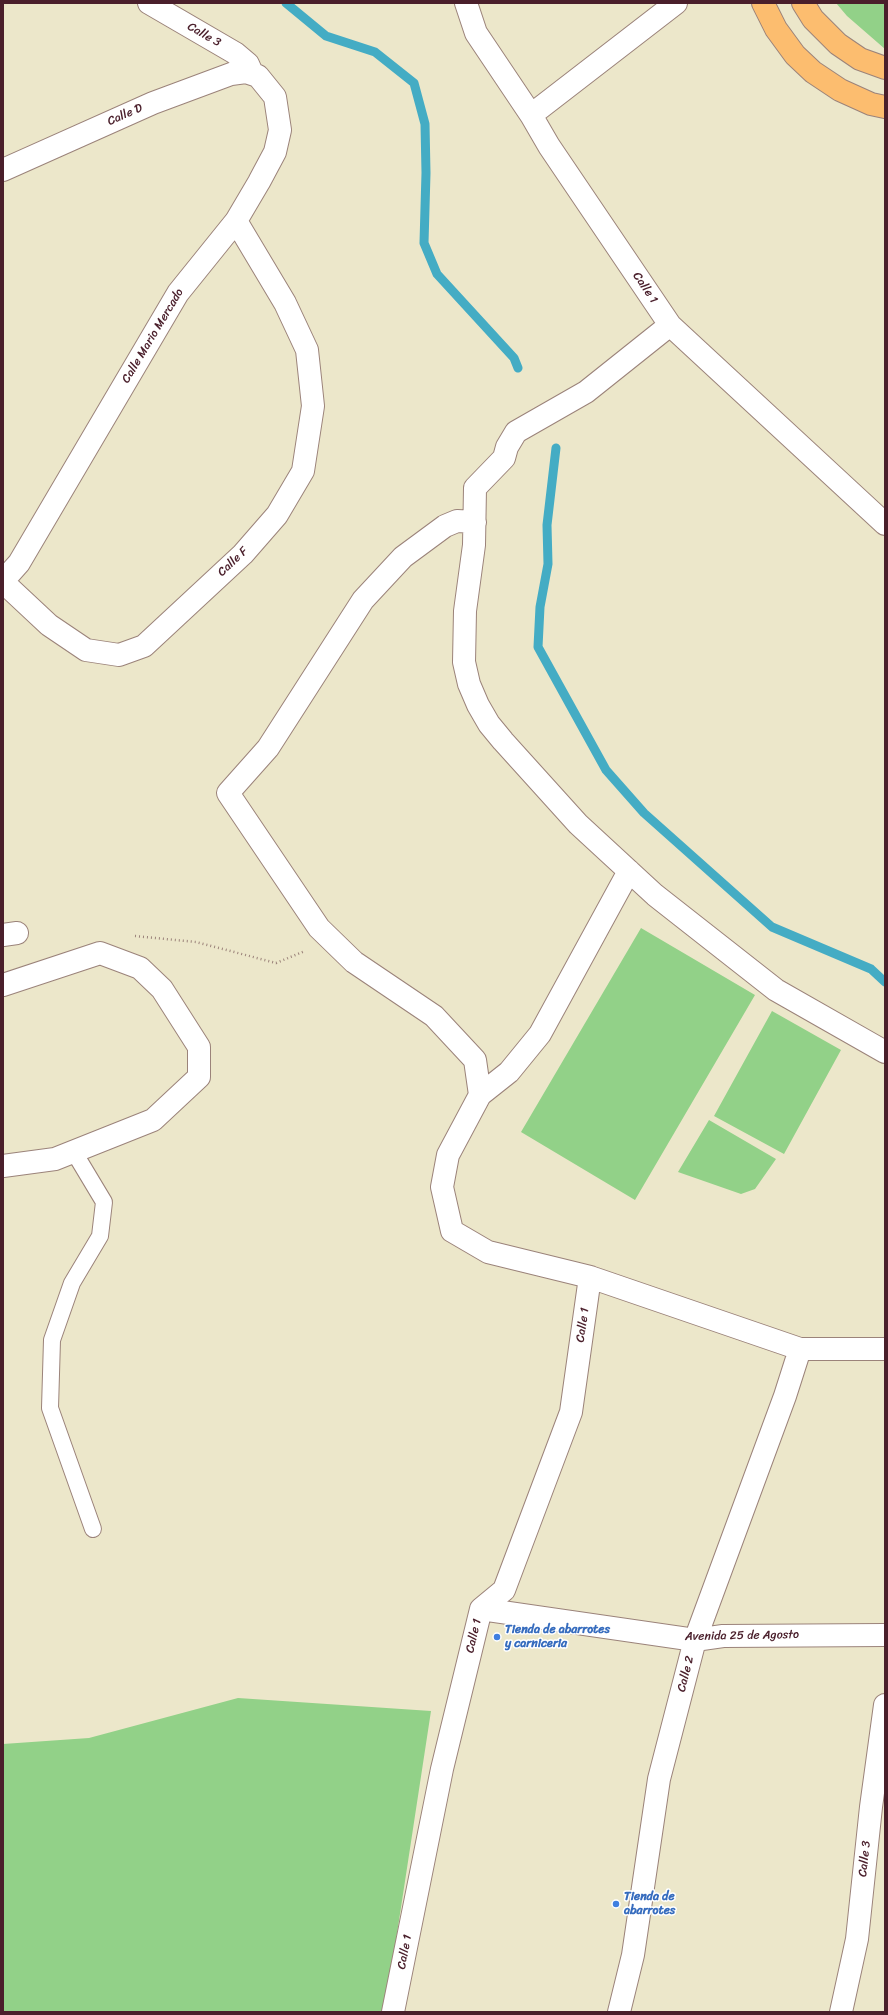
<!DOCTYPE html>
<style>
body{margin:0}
#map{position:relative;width:888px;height:2015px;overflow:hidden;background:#ece7ca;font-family:Sriracha,sans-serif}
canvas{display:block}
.frame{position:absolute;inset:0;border:4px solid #4a1f2b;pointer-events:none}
</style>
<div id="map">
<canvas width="888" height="2015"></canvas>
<div class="frame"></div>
</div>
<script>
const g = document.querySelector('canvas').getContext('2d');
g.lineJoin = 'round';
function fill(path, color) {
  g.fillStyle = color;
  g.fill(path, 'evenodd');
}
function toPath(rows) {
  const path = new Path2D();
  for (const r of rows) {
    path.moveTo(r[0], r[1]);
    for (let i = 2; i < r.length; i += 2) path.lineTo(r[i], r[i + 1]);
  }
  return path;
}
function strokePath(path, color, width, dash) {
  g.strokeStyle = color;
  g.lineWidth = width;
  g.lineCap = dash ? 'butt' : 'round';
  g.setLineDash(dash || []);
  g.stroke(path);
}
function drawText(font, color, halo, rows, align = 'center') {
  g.font = font + ' Sriracha,sans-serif';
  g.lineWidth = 3;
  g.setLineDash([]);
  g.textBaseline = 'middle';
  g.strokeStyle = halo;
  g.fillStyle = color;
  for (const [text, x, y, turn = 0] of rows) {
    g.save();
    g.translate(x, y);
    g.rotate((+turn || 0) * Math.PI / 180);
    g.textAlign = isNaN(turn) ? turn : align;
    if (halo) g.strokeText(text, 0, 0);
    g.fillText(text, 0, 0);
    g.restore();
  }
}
fill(toPath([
 [836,3,885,3,885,49,847,16],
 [641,928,755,995,635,1200,521,1132],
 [772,1011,841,1050,784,1154,714,1116],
 [709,1120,776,1159,755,1189,741,1194,678,1172],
 [238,1698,431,1711,385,2012,3,2012,3,1744,89,1738]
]), '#92d188');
strokePath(toPath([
 [286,3,326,36,375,52,414,83,425,124,426,173,424,243,437,274,514,358,518,368],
 [556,448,547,525,548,564,540,607,538,647,606,770,644,813,772,927,871,969,885,982]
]), '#44acc4', 9);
const lane = toPath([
 [74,1152,104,1202,100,1236,72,1283,52,1340,50,1408,93,1529]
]);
const street = toPath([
 [149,3,235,53,248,64,252,73],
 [466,3,476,33,531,115,549,146,670,325,885,524],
 [531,115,676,3],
 [3,170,153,103,231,74,246,72,258,76,275,97,280,130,275,152,259,182,236,221,178,293,19,563,3,581],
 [670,325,586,392,516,432,507,447,504,458,475,488,474,545,465,611,464,662,469,684,478,705,489,724,503,741,578,824,655,895,776,990,885,1052],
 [475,522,457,521,445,526,403,557,363,600,268,748,228,793,319,928,354,962,434,1016,475,1060,480,1095,448,1155,442,1187,452,1231,488,1252,590,1277,800,1349,885,1349],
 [3,582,49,625,86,650,119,655,144,646,243,554,277,515,303,471,313,406,307,350,285,303,236,221],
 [3,935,17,933],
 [3,985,100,953,140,968,162,989,199,1047,199,1077,153,1120,55,1159,3,1166],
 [480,1095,509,1072,540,1034,629,871],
 [481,1609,695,1640,723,1636,885,1635],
 [393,2012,442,1769,481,1609,504,1590,571,1412,590,1277],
 [619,2012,633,1955,659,1779,695,1640,785,1396,800,1349],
 [841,2012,857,1939,871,1807,885,1705]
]);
const primary = toPath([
 [763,3,776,29,795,55,813,72,840,90,871,104,885,107],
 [803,3,813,19,838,44,860,59,885,68]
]);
strokePath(lane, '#9b837a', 18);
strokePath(street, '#9b837a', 24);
strokePath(primary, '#9b837a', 24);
strokePath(toPath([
 [135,936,196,942,276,963,305,951]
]), '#9b837a', 2.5, [1, 3]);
strokePath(lane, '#fff', 16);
strokePath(street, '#fff', 22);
strokePath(primary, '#fcbd6f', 22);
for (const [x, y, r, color] of [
 [497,1637,4,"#3f7fe0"],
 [616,1904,4,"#3f7fe0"]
]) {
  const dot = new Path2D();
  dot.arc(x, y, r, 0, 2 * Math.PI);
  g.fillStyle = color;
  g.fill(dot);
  strokePath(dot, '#fff', 1.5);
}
drawText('12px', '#4a1f2b', '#fff', [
 ["Calle 3",204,35,30],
 ["Calle D",125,115,-24],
 ["Calle 1",645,288,56],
 ["Calle Mario Mercado",153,336,-59],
 ["Calle F",233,562,-44],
 ["Calle 1",583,1325,-82],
 ["Calle 1",474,1636,-77],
 ["Avenida 25 de Agosto",742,1636,-1],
 ["Calle 2",686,1674,-76],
 ["Calle 3",865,1859,-84],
 ["Calle 1",405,1952,-79]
]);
drawText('bold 12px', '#366cbe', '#fff', [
 ["Tienda de abarrotes",505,1630],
 ["y carniceria",505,1644],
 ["Tienda de",624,1897],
 ["abarrotes",624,1911]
], 'left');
</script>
